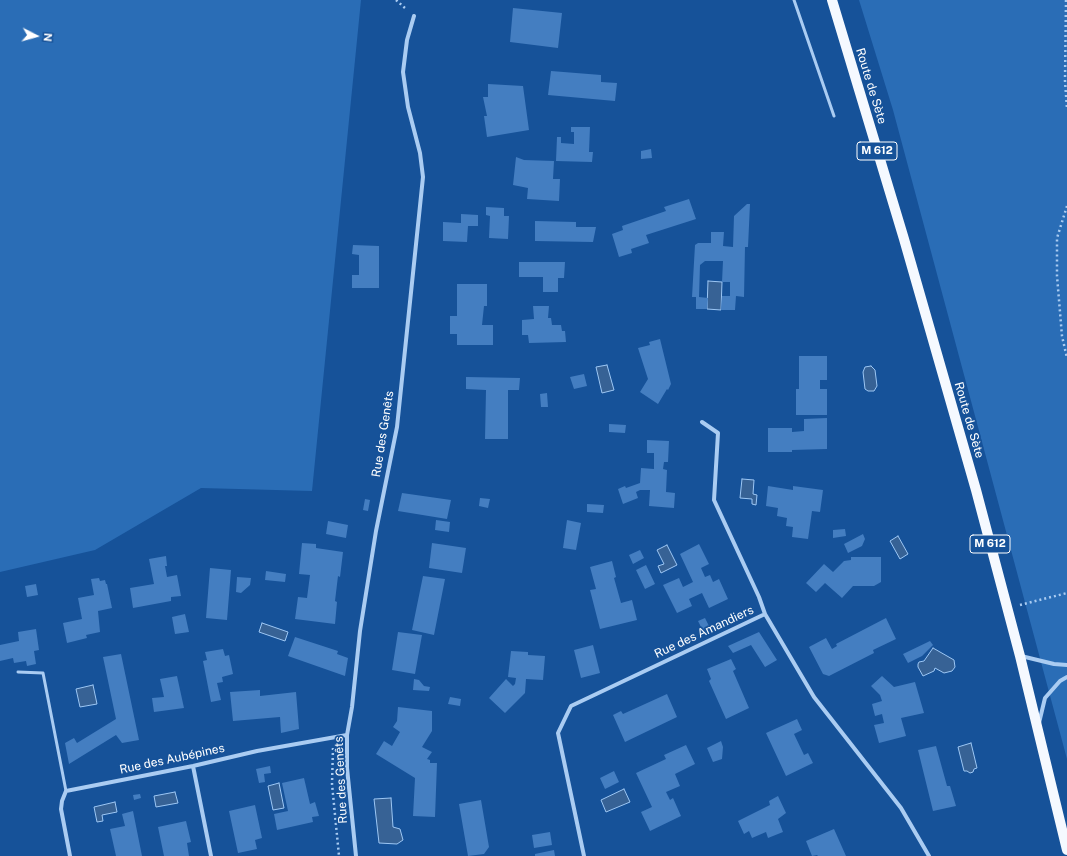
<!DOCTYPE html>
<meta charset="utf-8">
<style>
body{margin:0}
#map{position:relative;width:1067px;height:856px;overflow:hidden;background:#165299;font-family:"Public Sans",sans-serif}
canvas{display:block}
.north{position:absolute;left:16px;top:16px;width:40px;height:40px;-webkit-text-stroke:3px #165299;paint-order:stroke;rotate:96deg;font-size:11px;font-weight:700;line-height:16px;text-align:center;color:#fff}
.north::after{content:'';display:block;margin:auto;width:14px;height:18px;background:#fff;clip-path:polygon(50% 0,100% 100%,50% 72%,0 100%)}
</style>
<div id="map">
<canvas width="1067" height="856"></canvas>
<div class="north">N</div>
</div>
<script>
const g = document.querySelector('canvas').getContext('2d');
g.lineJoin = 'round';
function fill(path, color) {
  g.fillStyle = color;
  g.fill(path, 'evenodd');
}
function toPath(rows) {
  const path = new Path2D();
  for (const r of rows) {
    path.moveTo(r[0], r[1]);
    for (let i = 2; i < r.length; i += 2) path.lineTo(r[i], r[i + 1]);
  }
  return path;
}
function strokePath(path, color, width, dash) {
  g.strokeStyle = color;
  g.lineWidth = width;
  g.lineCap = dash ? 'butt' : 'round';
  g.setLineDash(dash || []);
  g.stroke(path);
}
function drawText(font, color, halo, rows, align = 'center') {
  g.font = font + ' "Public Sans",sans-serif';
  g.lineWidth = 3.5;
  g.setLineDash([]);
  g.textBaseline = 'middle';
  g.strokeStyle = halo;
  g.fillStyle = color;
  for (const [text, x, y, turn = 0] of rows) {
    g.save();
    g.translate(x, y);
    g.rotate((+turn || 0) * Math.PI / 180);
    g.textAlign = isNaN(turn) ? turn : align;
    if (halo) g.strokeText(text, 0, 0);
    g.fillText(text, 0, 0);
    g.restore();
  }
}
fill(toPath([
 [0,0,361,0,312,491,201,488,95,550,0,572],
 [859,0,1067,0,1067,759,893,110]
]), '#2a6db6');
const water = toPath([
 [708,281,722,282,721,310,707,309,708,281],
 [607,365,614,390,602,393,596,367,607,365],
 [871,366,875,370,877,386,874,391,868,391,865,389,863,372,865,367,871,366],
 [742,479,754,480,753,494,757,495,756,505,752,504,752,499,740,498,742,479],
 [898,536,908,554,900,559,890,541,898,536],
 [667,545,677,565,661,573,658,566,664,564,657,550,667,545],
 [262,623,288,632,285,641,259,632,262,623],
 [933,648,954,660,955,667,952,671,944,673,935,668,934,671,923,676,918,667,918,664,919,662,924,661,933,648],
 [93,685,97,704,80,707,76,689,93,685],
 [971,743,977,768,974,769,973,772,970,773,967,771,964,771,958,747,971,743],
 [279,783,284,808,273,810,268,786,279,783],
 [624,789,630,802,606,812,601,800,624,789],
 [175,792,178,803,156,807,154,796,175,792],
 [391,798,393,827,400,829,403,840,397,844,379,843,374,799,391,798],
 [115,802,117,812,102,815,103,821,97,822,94,807,115,802]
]);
fill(water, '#376295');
strokePath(water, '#9dc7f4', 1);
fill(toPath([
 [513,8,562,13,558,48,510,42],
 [551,71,601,75,601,82,617,83,615,101,548,95],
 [488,84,523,86,529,130,487,137,484,116,487,116,483,97,488,97],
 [571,127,590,127,589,152,593,152,592,162,556,161,557,137,561,137,561,143,574,144,574,132,571,132],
 [651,149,652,158,641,159,641,151],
 [516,157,524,160,554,161,553,179,560,179,559,201,527,199,528,188,513,185],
 [689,199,696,219,646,235,649,243,631,249,632,253,619,257,612,234,623,230,622,226,666,211,664,207],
 [747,204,750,204,748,247,745,247,744,297,736,296,735,310,721,310,722,296,730,296,730,282,722,282,723,261,705,261,700,265,699,297,708,298,707,309,696,309,696,297,692,297,695,245,698,243,711,243,711,232,724,232,723,246,733,247,734,216],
 [486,207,504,208,504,216,509,216,508,239,489,238,490,216,486,215],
 [461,214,478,215,478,226,468,226,467,242,443,241,443,222,461,223],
 [535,221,576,222,576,227,596,227,593,242,535,241],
 [353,245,379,246,379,288,352,288,352,275,359,275,359,255,352,254],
 [519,262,565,262,564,278,558,278,558,292,543,292,543,277,519,277],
 [457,284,487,284,487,306,484,306,482,325,493,325,493,345,457,345,457,334,450,334,450,316,457,316],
 [533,306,549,306,548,318,551,318,552,325,561,325,562,331,565,331,566,342,529,343,528,335,522,335,522,320,534,319],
 [660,339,671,384,668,390,667,389,658,404,640,392,648,379,638,348,650,345,649,342],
 [799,356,827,356,827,380,820,380,820,389,827,389,827,415,796,415,796,389,799,389],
 [584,374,587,386,574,389,570,377],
 [466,377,520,378,519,390,508,390,508,439,485,439,486,390,466,389],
 [547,393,548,407,541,407,540,394],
 [827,418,827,449,792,450,792,452,768,452,768,428,792,428,792,432,804,431,804,419],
 [609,424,626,425,625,433,609,432],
 [647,440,669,441,668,462,664,462,663,469,667,470,666,492,675,493,674,508,649,506,650,490,640,490,636,492,638,498,623,504,618,489,625,486,626,488,640,483,641,468,654,469,654,453,647,453],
 [768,486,793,490,793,486,823,490,820,512,812,511,808,539,792,537,793,527,786,526,787,518,777,516,778,508,766,506],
 [402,493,451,500,447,519,398,511],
 [480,498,490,499,488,508,479,506],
 [365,499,370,500,368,511,363,510],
 [587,504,604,505,603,513,587,512],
 [436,520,450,522,449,532,435,530],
 [567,520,581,523,576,550,563,548],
 [328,521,348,525,346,538,326,534],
 [845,529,846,536,833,538,833,530],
 [863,534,865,539,862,546,848,553,844,544],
 [302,543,316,544,316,548,343,552,340,577,338,576,335,601,337,602,335,624,295,619,298,597,307,598,310,575,299,574],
 [432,543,466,548,462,573,429,568],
 [699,544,709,564,701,568,705,577,710,575,713,582,719,579,728,599,709,608,702,593,689,599,692,606,677,613,663,585,679,578,683,587,693,582,680,554],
 [640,550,644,558,633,564,629,555],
 [166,556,167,566,165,566,167,577,177,575,181,596,171,597,171,601,133,608,130,588,154,584,149,559],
 [851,557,881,557,881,582,874,586,853,586,842,598,825,583,816,592,806,583,824,564,833,572,844,561,851,560],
 [612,561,616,577,614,578,621,603,632,600,637,620,600,629,590,590,596,589,590,567],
 [646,565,655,584,645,589,636,570],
 [210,568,231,570,227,620,206,618],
 [266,571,286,574,285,582,265,580],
 [423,576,445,579,434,635,412,630],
 [237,577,251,578,250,585,241,593,236,592],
 [99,578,100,581,105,580,106,584,107,584,112,608,98,611,100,632,86,635,87,638,67,643,63,623,82,619,78,598,94,595,91,579],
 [36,584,38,595,27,597,25,586],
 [185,614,189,632,175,634,172,617],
 [705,618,710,628,703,631,698,621],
 [886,618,896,639,873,650,874,653,829,676,823,674,809,647,826,638,832,649,837,646,836,644],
 [36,629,39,650,34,651,36,664,27,666,26,661,14,663,13,658,0,661,0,645,19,641,18,632],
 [398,632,422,635,415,674,392,670],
 [759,632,777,660,765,667,751,645,733,653,728,646],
 [295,637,338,651,337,654,348,658,345,676,288,656],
 [930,641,933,645,922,656,908,663,903,654],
 [593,645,600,673,581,678,574,650],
 [223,649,225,656,229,655,233,674,222,677,223,682,217,683,221,700,211,702,203,661,207,660,205,652],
 [511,651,528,652,528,655,545,656,543,680,526,679,525,693,505,713,489,698,506,679,513,686,515,684,516,678,508,677],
 [121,654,139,740,122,743,116,735,69,764,65,743,74,738,77,743,116,719,103,657],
 [731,659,736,669,733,671,749,708,726,719,709,681,711,679,707,669],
 [177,676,184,708,154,712,152,698,164,697,160,679],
 [882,676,894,687,915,682,924,713,901,718,906,736,879,743,874,725,884,723,882,714,875,716,872,704,882,701,880,695,871,686],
 [414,679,419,680,424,686,430,687,429,691,413,690],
 [260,690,260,696,296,692,299,729,281,733,280,717,233,721,230,692],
 [667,694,677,717,625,742,613,715,621,711,623,714],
 [450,697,461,699,460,706,448,704],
 [398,707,432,711,432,731,422,747,432,752,427,759,430,760,430,763,437,763,435,817,413,816,415,778,376,754,384,741,392,746,400,732,393,727,397,721],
 [797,719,802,730,794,734,804,755,808,753,813,763,786,776,766,733],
 [721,741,723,747,722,759,713,762,707,748],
 [686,745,695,764,675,774,680,786,666,792,670,800,673,798,681,816,650,831,641,812,652,807,636,773,666,759,664,755],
 [936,746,947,786,950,786,956,806,933,811,918,750],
 [270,766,271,773,264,774,265,782,259,783,256,769],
 [614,771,619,782,605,789,600,778],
 [304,778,310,804,315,802,319,816,312,817,313,822,277,830,274,814,288,811,282,783],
 [140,794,141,798,134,800,133,795],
 [778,796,786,813,778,819,783,832,768,838,766,832,752,838,749,831,744,834,738,821,770,805,769,801],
 [481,800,489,847,484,854,468,856,459,804],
 [255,805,262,838,255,840,257,849,238,853,229,811],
 [133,811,142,856,116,856,110,829,125,826,122,814],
 [186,821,191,842,187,843,189,856,164,856,158,827],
 [834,829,846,856,818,856,817,855,812,856,806,841],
 [550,832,552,845,534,848,532,835],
 [554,850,555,856,535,856,535,854]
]), '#447ec1');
strokePath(toPath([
 [396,0,406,9],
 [1066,0,1065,81,1067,109],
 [1067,206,1057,238,1057,276,1062,336,1067,358],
 [1020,605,1067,593],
 [333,748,332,784,339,856]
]), '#aaccf2', 2.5, [2, 3]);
strokePath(toPath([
 [794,0,834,116],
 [18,672,43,673,66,791]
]), '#aaccf2', 3);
strokePath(toPath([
 [702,422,718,433,714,500,759,597,765,614],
 [1021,656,1054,664,1067,665],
 [1039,723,1045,698,1060,681,1067,677],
 [193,766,211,856],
 [70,856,61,809,62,801,66,791,193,766,257,751,347,735],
 [356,856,347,768,347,735,352,707,360,631,376,531,397,427,423,177,420,153,408,107,403,72,407,40,414,16],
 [584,856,558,733,571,706,765,614,814,697,901,808,929,856]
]), '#aaccf2', 4);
strokePath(toPath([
 [832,0,904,239,976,490,1020,656,1067,850]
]), '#f5f9ff', 10);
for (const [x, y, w] of [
 [877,151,40],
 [990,544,40]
]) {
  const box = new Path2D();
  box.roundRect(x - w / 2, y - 9, w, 18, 3);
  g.fillStyle = '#165299';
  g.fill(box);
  strokePath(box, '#fff', 1);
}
drawText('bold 11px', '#fff', null, [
 ["M 612",877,151],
 ["M 612",990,544]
]);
drawText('12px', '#fff', '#165299', [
 ["Route de Sète",871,86,73],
 ["Route de Sète",969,420,74],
 ["Rue des Genêts",383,434,-81],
 ["Rue des Amandiers",704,632,-25],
 ["Rue des Aubépines",172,759,-12],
 ["Rue des Genêts",341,780,-93]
]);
</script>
